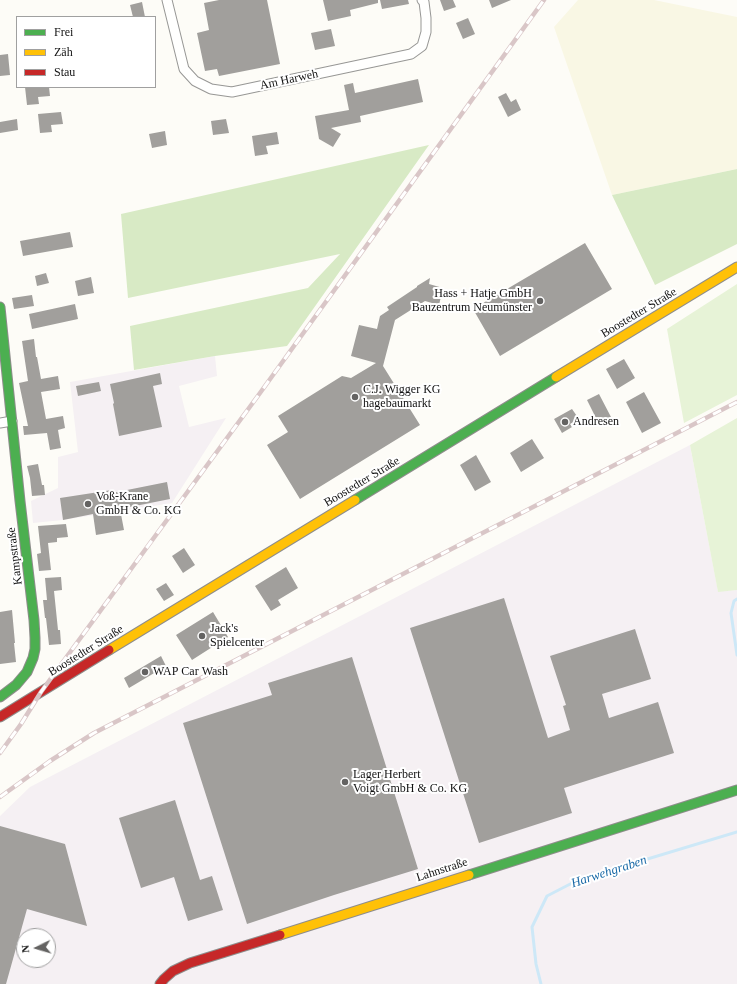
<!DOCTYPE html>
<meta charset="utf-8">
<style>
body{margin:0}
#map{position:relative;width:737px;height:984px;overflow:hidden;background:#fdfcf7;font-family:Georgia,serif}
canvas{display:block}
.legend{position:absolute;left:16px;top:16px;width:140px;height:72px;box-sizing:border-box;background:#fff;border:1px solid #a0a0a0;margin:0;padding:5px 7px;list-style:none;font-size:12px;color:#111}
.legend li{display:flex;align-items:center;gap:8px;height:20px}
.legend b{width:20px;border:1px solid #a0a0a0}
.north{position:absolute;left:16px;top:928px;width:40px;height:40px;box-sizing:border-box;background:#fff;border:1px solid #a0a0a0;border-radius:50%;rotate:265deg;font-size:11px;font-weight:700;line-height:16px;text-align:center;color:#111}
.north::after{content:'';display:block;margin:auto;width:14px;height:18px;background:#646362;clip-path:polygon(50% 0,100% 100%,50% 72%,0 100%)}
</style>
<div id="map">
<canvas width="737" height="984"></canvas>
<ul class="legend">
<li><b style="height:5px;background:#4caf50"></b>Frei</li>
<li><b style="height:5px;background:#ffc107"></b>Zäh</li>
<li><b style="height:5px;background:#c62828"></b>Stau</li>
</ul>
<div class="north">N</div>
</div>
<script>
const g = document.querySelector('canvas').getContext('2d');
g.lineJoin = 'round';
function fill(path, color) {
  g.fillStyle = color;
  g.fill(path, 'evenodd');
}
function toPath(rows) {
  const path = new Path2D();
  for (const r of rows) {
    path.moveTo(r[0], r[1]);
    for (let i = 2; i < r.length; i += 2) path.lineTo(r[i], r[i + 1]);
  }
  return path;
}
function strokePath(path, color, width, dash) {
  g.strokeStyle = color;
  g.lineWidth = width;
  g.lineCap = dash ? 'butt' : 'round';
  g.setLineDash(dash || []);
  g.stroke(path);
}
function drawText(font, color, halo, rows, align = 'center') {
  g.font = font + ' Georgia,serif';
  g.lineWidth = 4;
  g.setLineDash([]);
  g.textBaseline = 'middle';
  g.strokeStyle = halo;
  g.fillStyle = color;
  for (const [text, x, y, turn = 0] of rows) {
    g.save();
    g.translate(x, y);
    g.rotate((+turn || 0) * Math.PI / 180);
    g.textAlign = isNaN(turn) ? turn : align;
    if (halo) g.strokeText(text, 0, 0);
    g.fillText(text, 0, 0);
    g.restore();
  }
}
fill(toPath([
 [215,356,217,376,179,386,189,427,226,418,172,503,63,520,33,523,31,501,58,488,58,457,78,452,70,382],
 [690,445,718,591,737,590,737,984,0,984,0,816,30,787],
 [24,936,48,936,48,960,24,960]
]), '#f5f0f3');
fill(toPath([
 [578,0,654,0,737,17,737,169,612,195,554,27]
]), '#f9f7e4');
fill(toPath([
 [737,284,737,395,684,423,667,329],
 [737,418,737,590,718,592,690,445]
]), '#e7f3d7');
fill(toPath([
 [429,145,287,346,215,356,134,370,130,326,308,288,340,254,128,298,121,214],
 [737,169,737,244,655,285,612,195]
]), '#d8eac5');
strokePath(toPath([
 [737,599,734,601,731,613,737,655],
 [541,984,536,964,532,927,547,896,578,880,737,832]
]), '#cde8f7', 3);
fill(toPath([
 [219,0,267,0,280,64,219,76,217,69,205,71,197,33,209,30,204,3],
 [323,0,378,0,378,3,350,10,351,16,328,21],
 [380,0,408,0,409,4,382,9],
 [440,0,453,0,456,7,444,11],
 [489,0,511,0,492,8],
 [142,2,145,17,133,17,130,5],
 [468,18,475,34,463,39,456,23],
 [331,29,335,46,315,50,311,33],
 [8,54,10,75,0,76,0,55],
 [418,79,423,102,360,116,361,122,331,128,341,134,333,147,319,139,315,116,349,110,344,85,353,83,355,93],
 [25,87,49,87,50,96,38,97,39,104,27,105],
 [506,93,511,102,516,99,521,110,508,117,498,97],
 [61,112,63,124,51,125,52,132,40,133,38,114],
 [17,119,18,130,0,133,0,122],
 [226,119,229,133,213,135,211,121],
 [165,131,167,145,152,148,149,134],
 [277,132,279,144,266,146,268,154,255,156,252,136],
 [70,232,73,247,23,256,20,241],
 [585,243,612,289,500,356,473,309],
 [46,273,49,283,37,286,35,276],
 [91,277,94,293,78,296,75,281],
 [430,278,429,284,443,288,439,305,425,301,395,320,383,366,420,425,300,499,267,445,288,432,278,416,342,376,351,378,376,363,351,356,359,325,377,329,380,316,389,310,387,307,417,287,417,286],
 [32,295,34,306,14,309,12,298],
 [75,304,78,319,32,329,29,314],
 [34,339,36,357,37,357,41,379,58,376,60,389,41,392,46,419,63,416,65,428,58,430,61,448,50,450,47,433,24,435,23,426,28,426,19,383,28,381,22,341],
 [624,359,635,378,617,389,606,369],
 [160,373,162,384,153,386,162,427,119,436,113,404,114,403,110,384],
 [99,382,101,391,78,396,76,386],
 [644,392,661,423,642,433,626,402],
 [599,394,611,417,599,424,587,400],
 [572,409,579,419,570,424,572,427,562,433,554,419],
 [532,439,544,458,521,472,510,453],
 [476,455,491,482,475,491,460,465],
 [38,464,42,485,44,485,45,495,32,496,30,478,27,466],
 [167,482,170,499,120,509,124,530,96,535,93,514,63,520,60,498,112,490,112,493],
 [66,524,68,537,57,538,57,542,48,543,51,570,39,571,37,554,41,553,38,526],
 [184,548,195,565,183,573,172,556],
 [286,567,298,588,278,600,281,605,271,611,255,586],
 [61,577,62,590,54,591,58,630,60,630,61,644,49,645,46,618,45,618,43,600,47,600,45,578],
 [166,583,174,595,164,601,156,589],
 [504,598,548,738,570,730,563,706,566,705,550,656,635,629,651,679,602,694,609,718,658,702,674,753,564,788,572,813,479,843,410,628],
 [12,610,15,643,14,643,16,662,0,664,0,612],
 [213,612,228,637,192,660,176,635],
 [161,656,166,666,129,688,124,678],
 [352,657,418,869,334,895,247,924,183,723,272,695,268,683],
 [175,800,200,880,212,876,223,910,188,921,174,877,141,888,119,818],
 [0,826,65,844,87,926,27,909,6,984,0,984]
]), '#a19f9c');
const street = toPath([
 [167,0,184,69,195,81,211,89,232,92,411,54,422,46,426,32,426,18,424,2,422,0],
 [0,423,12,421]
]);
const fast = toPath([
 [0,307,20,501,34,620,35,638,35,649,33,658,27,672,16,685,0,697],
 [355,500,556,377],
 [469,875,737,790]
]);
const slow = toPath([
 [556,377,737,267],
 [109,650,355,500],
 [280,935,469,875]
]);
const jam = toPath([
 [0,717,109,650],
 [160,984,164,979,173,971,190,963,280,935]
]);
strokePath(street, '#979795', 11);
strokePath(fast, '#8e8d8b', 11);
strokePath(slow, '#8e8d8b', 11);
strokePath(jam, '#8e8d8b', 11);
strokePath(street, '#fffffe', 9);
strokePath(fast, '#4caf50', 9);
strokePath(slow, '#ffc107', 9);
strokePath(jam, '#c62828', 9);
const rail = toPath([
 [0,753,21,724,41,692,57,670,260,393,544,0],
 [0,797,50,761,94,733,737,402]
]);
strokePath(rail, '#d9c6c7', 4.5);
strokePath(rail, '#fff', 3, [9]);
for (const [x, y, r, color] of [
 [540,301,4,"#646362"],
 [355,397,4,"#646362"],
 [565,422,4,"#646362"],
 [88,504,4,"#646362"],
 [202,636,4,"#646362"],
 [145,672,4,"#646362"],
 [345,782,4,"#646362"]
]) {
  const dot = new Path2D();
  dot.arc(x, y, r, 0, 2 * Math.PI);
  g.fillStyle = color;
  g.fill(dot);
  strokePath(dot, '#fff', 1.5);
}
drawText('12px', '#111', '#fff', [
 ["Am Harweh",289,80,-12],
 ["Boostedter Straße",639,313,-31],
 ["Boostedter Straße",362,482,-31],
 ["Kampstraße",15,556,-97],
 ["Boostedter Straße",86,651,-32],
 ["Lahnstraße",442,870,-18]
]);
drawText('12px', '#111', '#fff', [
 ["Hass + Hatje GmbH",532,294,"right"],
 ["Bauzentrum Neumünster",532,308,"right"],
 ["C.J. Wigger KG",363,390],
 ["hagebaumarkt",363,404],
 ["Andresen",573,422],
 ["Voß-Krane",96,497],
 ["GmbH & Co. KG",96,511],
 ["Jack's",210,629],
 ["Spielcenter",210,643],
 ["WAP Car Wash",153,672],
 ["Lager Herbert",353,775],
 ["Voigt GmbH & Co. KG",353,789]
], 'left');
drawText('italic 13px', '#1768a6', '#fff', [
 ["Harwehgraben",609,872,-18]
]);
</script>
